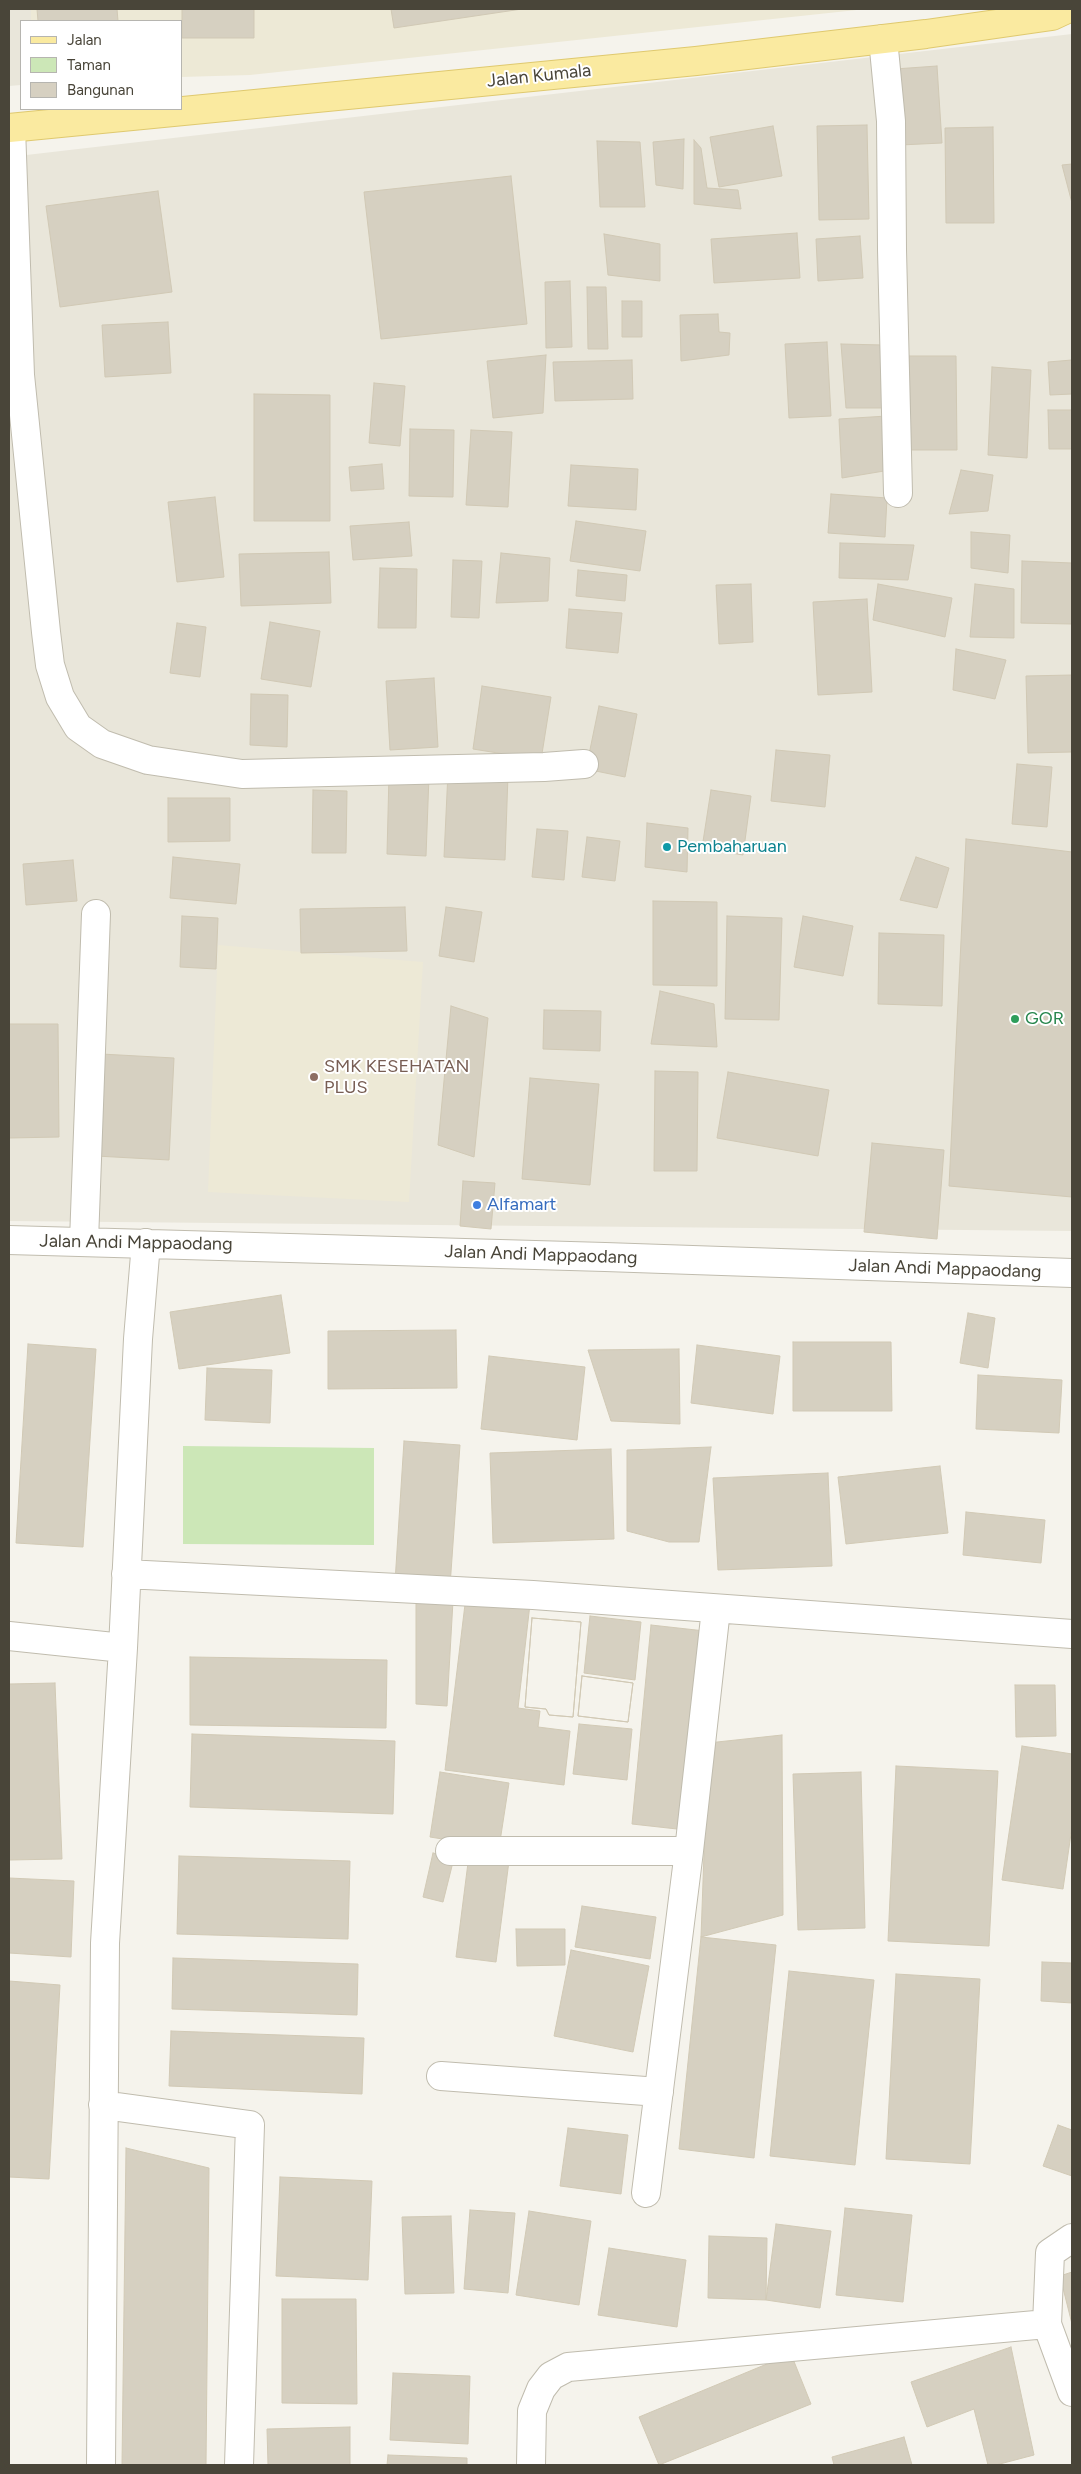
<!DOCTYPE html>
<style>
body{margin:0}
#map{position:relative;width:1081px;height:2474px;overflow:hidden;background:#f5f3ec;font-family:Figtree,sans-serif}
canvas{display:block}
.frame{position:absolute;inset:0;border:10px solid #494539;pointer-events:none}
.legend{position:absolute;left:20px;top:20px;width:162px;height:90px;box-sizing:border-box;background:#fff;border:1px solid #b6b5b0;margin:0;padding:6px 9px;list-style:none;font-size:15px;color:#494539}
.legend li{display:flex;align-items:center;gap:10px;height:25px}
.legend b{width:25px;border:1px solid #b6b5b0}
</style>
<div id="map">
<canvas width="1081" height="2474"></canvas>
<div class="frame"></div>
<ul class="legend">
<li><b style="height:6px;background:#faeaa0"></b>Jalan</li>
<li><b style="height:14px;background:#cce7b7"></b>Taman</li>
<li><b style="height:14px;background:#d6d0c1"></b>Bangunan</li>
</ul>
</div>
<script>
const g = document.querySelector('canvas').getContext('2d');
g.lineJoin = 'round';
function fill(path, color) {
  g.fillStyle = color;
  g.fill(path, 'evenodd');
}
function toPath(rows) {
  const path = new Path2D();
  for (const r of rows) {
    path.moveTo(r[0], r[1]);
    for (let i = 2; i < r.length; i += 2) path.lineTo(r[i], r[i + 1]);
  }
  return path;
}
function strokePath(path, color, width, dash) {
  g.strokeStyle = color;
  g.lineWidth = width;
  g.lineCap = dash ? 'butt' : 'round';
  g.setLineDash(dash || []);
  g.stroke(path);
}
function drawText(font, color, halo, rows, align = 'center') {
  g.font = font + ' Figtree,sans-serif';
  g.lineWidth = 4;
  g.setLineDash([]);
  g.textBaseline = 'middle';
  g.strokeStyle = halo;
  g.fillStyle = color;
  for (const [text, x, y, turn = 0] of rows) {
    g.save();
    g.translate(x, y);
    g.rotate((+turn || 0) * Math.PI / 180);
    g.textAlign = isNaN(turn) ? turn : align;
    if (halo) g.strokeText(text, 0, 0);
    g.fillText(text, 0, 0);
    g.restore();
  }
}
fill(toPath([
 [9,9,31,9,31,21,21,21,21,85,9,86],
 [1072,34,1072,1231,9,1221,9,157]
]), '#e9e6da');
fill(toPath([
 [31,9,866,9,250,75,181,77,181,21,31,21],
 [218,945,423,962,409,1202,208,1192]
]), '#ede9d6');
fill(toPath([
 [183,1446,374,1448,374,1545,183,1544]
]), '#cce7b7');
const building = toPath([
 [37,9,117,9,118,21,38,21,37,9],
 [182,9,254,9,254,38,182,38,182,9],
 [391,9,522,9,394,28,391,9],
 [937,66,942,143,900,145,895,69,937,66],
 [867,125,869,219,819,220,817,126,867,125],
 [773,126,782,176,719,187,710,137,773,126],
 [993,127,994,223,946,223,945,128,993,127],
 [684,139,683,189,656,185,653,142,684,139],
 [694,140,701,148,707,188,738,190,741,209,694,204,694,140],
 [597,141,640,142,645,207,600,207,597,141],
 [1072,164,1072,203,1062,165,1072,164],
 [511,176,527,324,381,339,364,192,511,176],
 [158,191,172,292,60,307,46,206,158,191],
 [797,233,800,278,714,283,711,239,797,233],
 [604,234,660,244,660,281,608,275,604,234],
 [860,236,863,278,818,281,816,239,860,236],
 [570,281,572,347,546,348,545,282,570,281],
 [587,287,606,287,608,349,588,349,587,287],
 [622,301,642,301,642,337,622,337,622,301],
 [718,314,719,332,730,333,729,355,681,361,680,315,718,314],
 [168,322,171,373,105,377,102,325,168,322],
 [827,342,831,416,789,418,785,344,827,342],
 [841,344,883,345,883,408,846,408,841,344],
 [546,355,543,413,493,418,487,361,546,355],
 [909,356,956,356,957,450,911,450,909,356],
 [632,360,633,399,555,401,553,362,632,360],
 [1072,360,1072,394,1050,395,1048,362,1072,360],
 [992,367,1031,370,1027,458,988,455,992,367],
 [374,383,405,386,400,446,369,443,374,383],
 [254,394,330,395,330,521,254,521,254,394],
 [1048,410,1072,410,1072,449,1049,449,1048,410],
 [887,416,884,471,842,478,839,419,887,416],
 [410,429,454,430,453,497,409,496,410,429],
 [471,430,512,432,508,507,466,505,471,430],
 [382,464,384,489,351,491,349,467,382,464],
 [571,465,638,469,636,510,568,506,571,465],
 [961,470,993,475,988,511,949,514,961,470],
 [831,494,887,498,885,537,828,533,831,494],
 [215,497,224,577,177,582,168,502,215,497],
 [576,521,646,531,640,571,570,561,576,521],
 [409,522,412,556,353,560,350,526,409,522],
 [971,532,1010,535,1008,573,971,568,971,532],
 [840,543,914,545,908,580,839,578,840,543],
 [329,552,331,603,241,606,239,554,329,552],
 [501,553,550,558,548,601,496,603,501,553],
 [453,560,482,561,479,618,451,617,453,560],
 [1022,561,1072,563,1072,624,1021,623,1022,561],
 [380,568,417,569,416,628,378,628,380,568],
 [578,570,627,575,625,601,576,596,578,570],
 [751,584,753,642,719,644,716,585,751,584],
 [878,584,952,598,945,637,873,620,878,584],
 [975,584,1014,589,1014,638,970,637,975,584],
 [867,599,872,692,818,695,813,602,867,599],
 [569,609,622,613,618,653,566,648,569,609],
 [270,622,320,631,311,687,261,679,270,622],
 [177,623,206,627,200,677,170,673,177,623],
 [956,649,1006,660,995,699,953,690,956,649],
 [1072,675,1072,752,1028,753,1026,676,1072,675],
 [434,678,438,747,390,750,386,681,434,678],
 [482,686,551,697,541,760,473,749,482,686],
 [251,694,288,695,287,747,250,745,251,694],
 [599,706,637,714,625,777,586,769,599,706],
 [776,750,830,755,825,807,771,801,776,750],
 [1017,764,1052,767,1047,827,1012,824,1017,764],
 [448,772,508,775,505,860,444,857,448,772],
 [389,775,429,776,426,856,387,854,389,775],
 [313,790,347,791,346,853,312,853,313,790],
 [711,790,751,796,743,855,702,848,711,790],
 [168,798,230,798,230,841,168,842,168,798],
 [647,823,688,828,687,872,645,867,647,823],
 [537,829,568,831,564,880,532,877,537,829],
 [587,837,620,841,615,881,582,877,587,837],
 [966,839,1072,852,1072,1197,949,1186,966,839],
 [173,857,240,864,236,904,170,898,173,857],
 [916,857,949,868,937,908,900,900,916,857],
 [73,860,77,901,26,905,23,864,73,860],
 [653,901,717,902,717,986,653,985,653,901],
 [405,907,407,951,301,953,300,909,405,907],
 [446,907,482,912,474,962,439,956,446,907],
 [182,916,218,918,216,969,180,967,182,916],
 [727,916,782,918,779,1020,725,1019,727,916],
 [803,916,853,926,843,976,794,967,803,916],
 [879,933,944,935,942,1006,878,1004,879,933],
 [660,991,714,1004,717,1047,651,1044,660,991],
 [451,1006,488,1018,474,1157,438,1145,451,1006],
 [544,1010,601,1011,600,1051,543,1049,544,1010],
 [9,1024,58,1024,59,1137,9,1138,9,1024],
 [101,1054,174,1058,169,1160,96,1156,101,1054],
 [655,1071,698,1072,697,1171,654,1171,655,1071],
 [728,1072,829,1090,818,1156,717,1138,728,1072],
 [530,1078,599,1084,590,1185,522,1179,530,1078],
 [872,1143,944,1150,937,1239,864,1232,872,1143],
 [463,1181,495,1183,491,1229,460,1226,463,1181],
 [281,1295,290,1353,179,1369,170,1312,281,1295],
 [968,1313,995,1318,988,1368,960,1363,968,1313],
 [456,1330,457,1388,328,1389,328,1331,456,1330],
 [793,1342,891,1342,892,1411,793,1411,793,1342],
 [28,1344,96,1349,83,1547,16,1543,28,1344],
 [697,1345,780,1356,773,1414,691,1403,697,1345],
 [679,1349,680,1424,611,1421,588,1350,679,1349],
 [489,1356,585,1367,577,1440,481,1429,489,1356],
 [207,1368,272,1370,270,1423,205,1420,207,1368],
 [978,1375,1062,1380,1059,1433,976,1429,978,1375],
 [404,1441,460,1445,450,1586,395,1582,404,1441],
 [711,1447,699,1542,669,1542,627,1531,627,1450,711,1447],
 [611,1449,614,1539,493,1543,490,1453,611,1449],
 [940,1466,948,1533,846,1544,838,1477,940,1466],
 [828,1473,832,1566,718,1570,713,1478,828,1473],
 [966,1512,1045,1520,1041,1563,963,1555,966,1512],
 [466,1596,530,1604,518,1708,540,1711,538,1727,570,1731,564,1785,445,1770,466,1596],
 [416,1601,453,1601,447,1706,416,1704,416,1601],
 [590,1616,641,1622,635,1680,584,1673,590,1616],
 [532,1618,581,1622,573,1717,549,1715,546,1709,525,1707,532,1618],
 [532,1618,581,1622,573,1717,549,1715,546,1709,525,1707,532,1618],
 [651,1625,705,1631,686,1830,632,1824,651,1625],
 [190,1657,387,1660,386,1728,190,1725,190,1657],
 [582,1676,633,1683,628,1722,578,1716,582,1676],
 [582,1676,633,1683,628,1722,578,1716,582,1676],
 [55,1683,62,1859,9,1860,9,1684,55,1683],
 [1015,1685,1055,1685,1056,1736,1016,1737,1015,1685],
 [579,1724,632,1729,627,1780,573,1774,579,1724],
 [192,1734,395,1741,393,1814,190,1807,192,1734],
 [782,1735,783,1915,701,1937,708,1743,782,1735],
 [1022,1746,1072,1754,1072,1827,1063,1889,1002,1880,1022,1746],
 [896,1766,998,1771,989,1946,888,1941,896,1766],
 [440,1772,509,1783,499,1848,430,1837,440,1772],
 [861,1772,865,1928,798,1930,793,1774,861,1772],
 [433,1853,454,1858,443,1902,423,1897,433,1853],
 [469,1855,509,1861,496,1962,456,1957,469,1855],
 [179,1856,350,1861,348,1939,177,1934,179,1856],
 [9,1878,74,1881,71,1957,9,1953,9,1878],
 [582,1906,656,1917,650,1959,575,1947,582,1906],
 [516,1929,565,1929,565,1965,517,1966,516,1929],
 [701,1937,776,1945,754,2158,679,2149,701,1937],
 [571,1950,649,1966,633,2052,554,2036,571,1950],
 [173,1958,358,1964,357,2015,172,2009,173,1958],
 [1042,1962,1072,1963,1072,2003,1041,2001,1042,1962],
 [789,1971,874,1980,855,2165,770,2156,789,1971],
 [896,1974,980,1979,970,2164,886,2159,896,1974],
 [9,1981,60,1985,49,2179,9,2177,9,1981],
 [171,2031,364,2038,362,2094,169,2086,171,2031],
 [1058,2125,1072,2130,1072,2176,1043,2166,1058,2125],
 [568,2128,628,2135,621,2194,560,2186,568,2128],
 [126,2148,209,2168,206,2465,122,2465,126,2148],
 [280,2177,372,2181,368,2280,276,2276,280,2177],
 [845,2208,912,2215,903,2302,836,2295,845,2208],
 [470,2210,515,2213,508,2293,464,2289,470,2210],
 [529,2211,591,2221,579,2305,516,2295,529,2211],
 [451,2216,454,2293,405,2294,402,2217,451,2216],
 [776,2224,831,2231,820,2308,766,2300,776,2224],
 [709,2236,767,2238,766,2300,708,2298,709,2236],
 [609,2248,686,2260,677,2327,598,2315,609,2248],
 [1072,2272,1072,2324,1060,2276,1072,2272],
 [282,2299,356,2299,357,2404,282,2403,282,2299],
 [1011,2347,1034,2455,996,2465,988,2465,974,2409,927,2427,911,2382,1011,2347],
 [791,2354,811,2404,659,2465,639,2417,791,2354],
 [393,2373,470,2376,468,2444,390,2440,393,2373],
 [350,2427,350,2465,268,2465,267,2429,350,2427],
 [904,2437,912,2465,834,2465,832,2457,904,2437],
 [388,2455,467,2458,467,2465,387,2465,388,2455]
]);
fill(building, '#d6d0c1');
strokePath(building, '#d1c9b5', 1);
const minor = toPath([
 [883,39,891,121,892,250,898,493],
 [11,128,20,375,46,632,50,665,60,697,78,727,102,744,148,760,242,774,544,767,584,764],
 [9,1240,605,1257,1072,1273],
 [84,1241,96,914],
 [126,1574,533,1595,1072,1634],
 [9,1636,123,1648],
 [450,1851,689,1851],
 [441,2076,659,2092],
 [103,2105,250,2125,239,2465],
 [646,2193,689,1851,716,1609],
 [1072,2238,1050,2253,1047,2324,1072,2392],
 [101,2465,105,1943,123,1648,138,1339,146,1243],
 [531,2465,532,2411,541,2389,551,2376,568,2367,1047,2324]
]);
const major = toPath([
 [9,128,696,61,926,34,1052,16,1067,9]
]);
strokePath(minor, '#c0bcae', 30);
strokePath(major, '#dfc96f', 30);
strokePath(minor, '#fff', 28);
strokePath(major, '#faeaa0', 28);
for (const [x, y, r, color] of [
 [667,847,5,"#0f9aa8"],
 [1015,1019,5,"#2e9e5b"],
 [314,1077,5,"#8d6e63"],
 [477,1205,5,"#3f7fe0"]
]) {
  const dot = new Path2D();
  dot.arc(x, y, r, 0, 2 * Math.PI);
  g.fillStyle = color;
  g.fill(dot);
  strokePath(dot, '#fff', 2);
}
drawText('18px', '#494539', '#fff', [
 ["Jalan Kumala",539,76,-6],
 ["Jalan Andi Mappaodang",136,1243,1],
 ["Jalan Andi Mappaodang",541,1255,2],
 ["Jalan Andi Mappaodang",945,1269,2]
]);
drawText('18px', '#0d838f', '#fff', [
 ["Pembaharuan",677,847]
], 'left');
drawText('18px', '#27864d', '#fff', [
 ["GOR",1025,1019]
], 'left');
drawText('18px', '#785e54', '#fff', [
 ["SMK KESEHATAN",324,1067],
 ["PLUS",324,1088]
], 'left');
drawText('18px', '#366cbe', '#fff', [
 ["Alfamart",487,1205]
], 'left');
</script>
